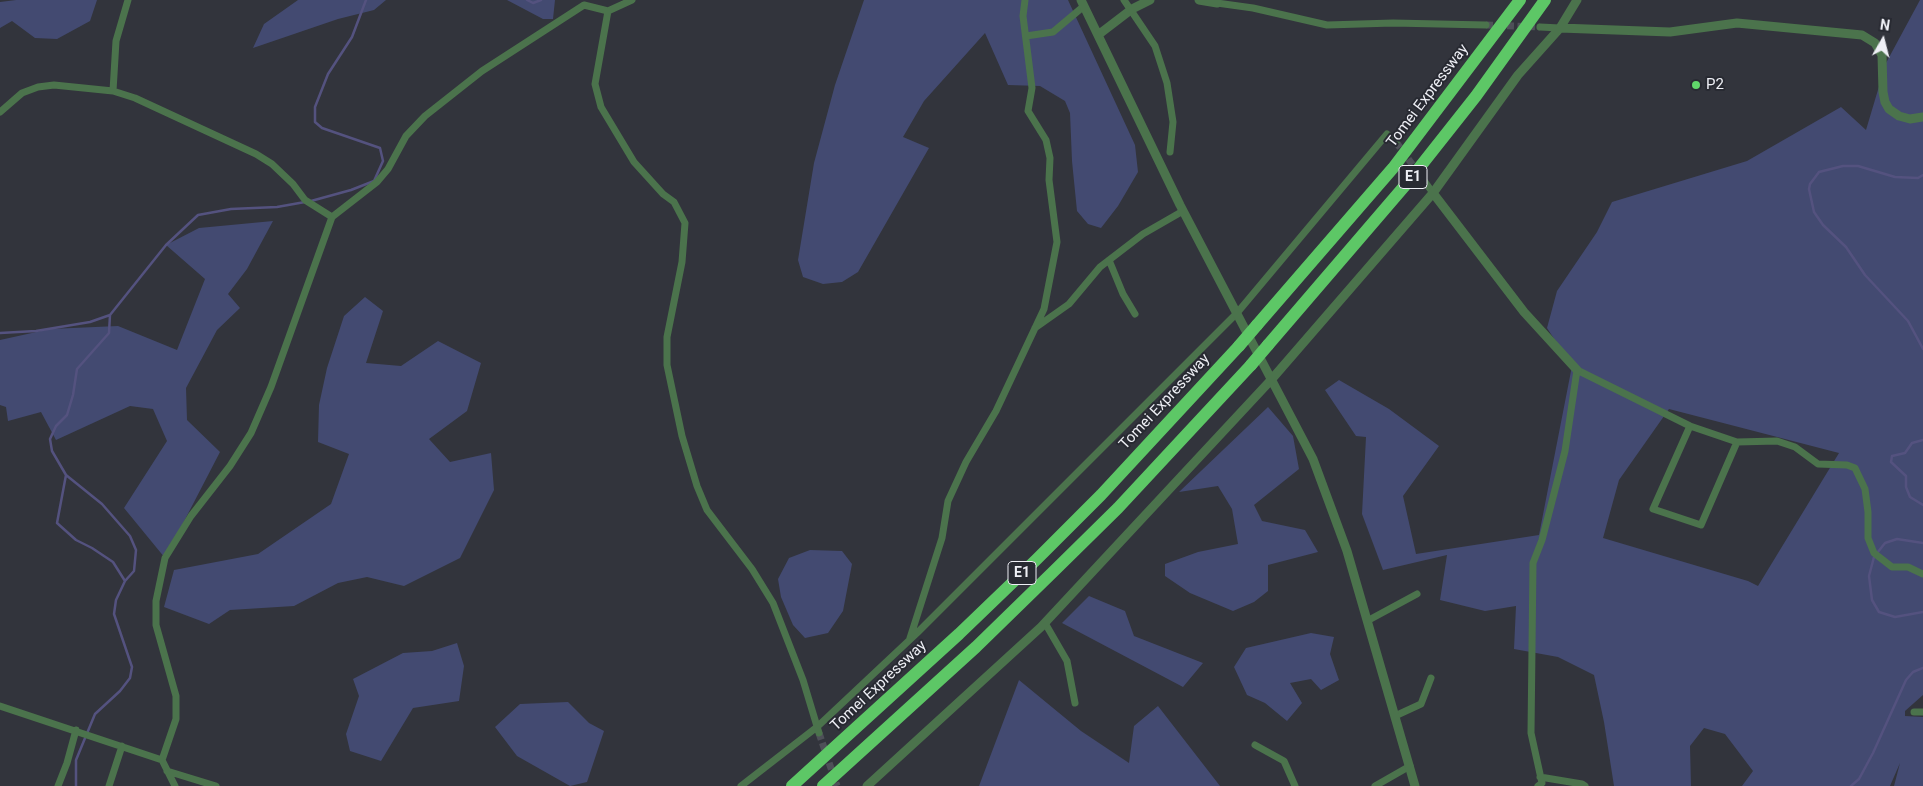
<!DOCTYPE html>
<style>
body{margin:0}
#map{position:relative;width:1923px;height:786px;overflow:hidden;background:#32343c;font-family:Roboto,sans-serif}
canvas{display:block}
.north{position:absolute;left:1858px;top:15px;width:50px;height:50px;-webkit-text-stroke:4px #282a32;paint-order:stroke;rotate:8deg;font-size:14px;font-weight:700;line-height:20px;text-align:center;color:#eeeff5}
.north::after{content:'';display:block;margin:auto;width:18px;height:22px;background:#eeeff5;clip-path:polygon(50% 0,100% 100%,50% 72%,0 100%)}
</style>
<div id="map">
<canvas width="1923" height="786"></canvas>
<div class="north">N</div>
</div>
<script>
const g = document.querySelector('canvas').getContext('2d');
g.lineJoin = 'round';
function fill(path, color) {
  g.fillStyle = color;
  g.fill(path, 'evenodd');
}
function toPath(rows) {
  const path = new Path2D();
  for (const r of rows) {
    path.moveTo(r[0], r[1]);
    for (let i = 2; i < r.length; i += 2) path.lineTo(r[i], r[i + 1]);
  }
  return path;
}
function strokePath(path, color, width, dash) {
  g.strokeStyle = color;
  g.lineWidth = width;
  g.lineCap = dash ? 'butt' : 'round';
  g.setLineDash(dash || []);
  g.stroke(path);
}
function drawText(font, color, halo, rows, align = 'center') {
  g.font = font + ' Roboto,sans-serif';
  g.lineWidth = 4;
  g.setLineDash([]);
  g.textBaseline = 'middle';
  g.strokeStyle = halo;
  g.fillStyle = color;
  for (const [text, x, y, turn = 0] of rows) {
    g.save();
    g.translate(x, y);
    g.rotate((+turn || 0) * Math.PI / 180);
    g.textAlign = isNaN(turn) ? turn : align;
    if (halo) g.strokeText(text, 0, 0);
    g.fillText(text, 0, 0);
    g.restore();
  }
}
fill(toPath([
 [16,0,97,0,90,21,57,39,35,38,12,21,0,28,0,2],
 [298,0,386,0,374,10,338,19,253,48,264,24],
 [507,0,555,0,553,19,543,19],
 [864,0,1068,0,1135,145,1138,172,1118,206,1101,228,1088,224,1077,211,1072,161,1070,113,1065,101,1040,86,1008,85,985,33,924,101,903,137,929,148,858,272,842,282,823,284,803,277,798,260,814,163,835,85],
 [1920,0,1923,0,1923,695,1905,711,1905,716,1923,717,1923,786,1894,786,1900,763,1890,786,1742,786,1753,771,1725,734,1704,728,1690,746,1691,786,1614,786,1604,722,1594,675,1558,657,1514,649,1516,606,1485,611,1440,600,1447,555,1383,570,1362,514,1366,437,1356,436,1325,390,1339,380,1389,409,1439,446,1403,496,1416,554,1539,535,1572,366,1547,328,1557,291,1597,232,1612,202,1747,161,1841,107,1866,130,1886,63],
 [1669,409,1839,453,1758,586,1748,581,1603,538,1619,480],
 [273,221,247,269,228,294,240,308,217,330,186,388,187,420,220,452,165,558,124,508,167,441,153,409,130,406,56,440,41,412,8,421,6,407,0,405,0,340,50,329,118,326,177,350,205,279,166,245,199,228],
 [365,297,383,311,366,363,401,366,438,341,481,363,467,411,429,439,450,462,491,453,494,490,460,558,404,586,367,577,338,583,294,606,230,610,209,624,164,607,174,570,258,554,331,504,349,454,318,442,319,405,327,368,344,316],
 [1268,407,1293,436,1299,469,1254,505,1262,521,1305,530,1318,552,1268,565,1268,591,1254,602,1233,611,1190,593,1165,576,1165,564,1198,552,1238,544,1232,509,1218,486,1179,492],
 [810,550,842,551,852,564,843,611,828,633,805,638,793,625,781,597,778,579,789,558],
 [1089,596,1125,611,1134,636,1203,663,1183,687,1062,623],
 [1311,633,1334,637,1330,654,1339,680,1321,690,1311,679,1290,683,1302,703,1287,721,1265,703,1247,695,1234,667,1246,648],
 [457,643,464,666,459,701,413,708,381,761,350,751,346,734,359,696,353,679,403,653,432,651],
 [1019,680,1081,731,1129,763,1134,726,1158,706,1220,786,979,786],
 [568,702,589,723,604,731,587,782,570,786,517,756,495,727,520,704]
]), '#434a71');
strokePath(toPath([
 [527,0,533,3,541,0],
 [1923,175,1918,178,1895,177,1858,166,1843,166,1819,172,1810,184,1809,189,1814,212,1823,225,1846,247,1865,275,1908,321,1923,349],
 [311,201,351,190,374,181,383,161,380,148,322,128,315,122,315,107,328,74,352,37,366,0],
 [0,333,36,331,90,322,110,315,166,245,198,215,231,209,277,207,305,202],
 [1923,440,1912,443,1905,453,1892,456,1891,462,1906,476,1906,487,1910,497,1923,505],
 [66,475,57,523,76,540,92,548,113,562,125,581],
 [1923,543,1897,539,1885,543,1874,557,1869,576,1872,600,1879,612,1895,617,1923,612],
 [76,786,76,760,95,714,120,691,130,678,132,667,114,614,116,600,125,581,134,571,136,550,130,536,102,504,66,475,52,451,50,439,56,426,67,415,73,395,77,369,109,333,110,315],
 [1851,786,1859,779,1873,753,1906,680,1913,672,1923,668]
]), '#54527f', 2.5);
strokePath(toPath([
 [1486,25,1540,27],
 [1396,142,1425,182],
 [819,733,837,786]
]), '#4e5058', 7, [7, 3.5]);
strokePath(toPath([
 [1124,0,1155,46,1167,83,1173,122,1170,152],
 [1217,3,1253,8,1327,25,1393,23,1486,25],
 [608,11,595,84,601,107,634,162,663,194,674,202,685,223,682,262,667,337,667,365,682,436,697,486,707,510,752,569,773,603,803,680,819,733],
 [1540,27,1560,28],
 [1026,36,1053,32,1084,6],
 [113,91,116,41,128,0],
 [0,112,22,93,38,87,54,85,113,91,135,98,256,154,272,164,293,184,305,200,332,217],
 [1425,182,1433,193],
 [1109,260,1123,294,1135,314],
 [1035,328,1069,304,1100,267,1143,234,1183,211],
 [1690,426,1653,509,1701,525,1737,442],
 [1367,621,1417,594],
 [1045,623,1067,661,1075,703],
 [910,638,942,538,948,501,966,462,996,411,1044,309,1057,242,1049,180,1050,158,1046,140,1028,111,1032,88,1023,16,1025,0],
 [0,706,162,760,175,786],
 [1914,712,1923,712],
 [1395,716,1421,704,1431,678],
 [1255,745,1284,761,1295,786],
 [162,760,176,719,176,696,156,625,156,601,165,558,191,516,230,466,251,433,271,387,332,217,377,182,388,169,406,136,425,116,482,71,584,5,608,11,632,0],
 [167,771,216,786],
 [1540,777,1582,784,1585,786],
 [58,786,67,763,76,730],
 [109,786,122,746],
 [741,786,817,727,917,633,1237,313,1387,134,1396,142],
 [1375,786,1410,766],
 [1538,786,1542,783,1531,733,1533,563,1542,540,1565,451,1577,370,1690,426,1737,442,1777,441,1795,447,1818,464,1847,465,1855,468,1865,489,1868,512,1868,538,1874,553,1892,567,1908,567,1923,574]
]), '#4b734c', 7);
strokePath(toPath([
 [1081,0,1180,205,1313,459,1347,551,1415,786],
 [1199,0,1217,3],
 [1560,28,1670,32,1737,23,1862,35,1875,43,1882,55,1883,92,1885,102,1889,109,1899,116,1910,119,1923,117],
 [1098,35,1132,9,1150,0],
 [1433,193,1524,312,1577,370],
 [867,786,1041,627,1271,380,1433,193,1518,75,1560,28,1577,0]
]), '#4b734c', 9);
strokePath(toPath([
 [1257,325,1393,168,1520,0],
 [1268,345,1408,182,1476,96,1545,0],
 [792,786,959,634,1037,559,1101,495,1239,346],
 [823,786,976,647,1054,571,1118,508,1251,365]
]), '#5dc766', 12);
strokePath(toPath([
 [1239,346,1257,325],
 [1251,365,1268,345]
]), '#5dc766', 12);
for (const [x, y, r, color] of [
 [1696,85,5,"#60d56a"]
]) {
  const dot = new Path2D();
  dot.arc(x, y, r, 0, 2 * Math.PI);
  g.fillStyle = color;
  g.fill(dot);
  strokePath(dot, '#282a32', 2);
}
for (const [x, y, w] of [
 [1413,177,28],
 [1022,573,28]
]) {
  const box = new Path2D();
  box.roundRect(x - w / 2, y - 11.5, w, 23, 4);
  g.fillStyle = '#282a32';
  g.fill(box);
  strokePath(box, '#eeeff5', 1);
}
drawText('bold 14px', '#eeeff5', null, [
 ["E1",1413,177],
 ["E1",1022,573]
]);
drawText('15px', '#eeeff5', '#282a32', [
 ["P2",1706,85]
], 'left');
drawText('15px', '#eeeff5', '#282a32', [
 ["Tomei Expressway",1428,96,-53],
 ["Tomei Expressway",1165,402,-47],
 ["Tomei Expressway",879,686,-43]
]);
</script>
